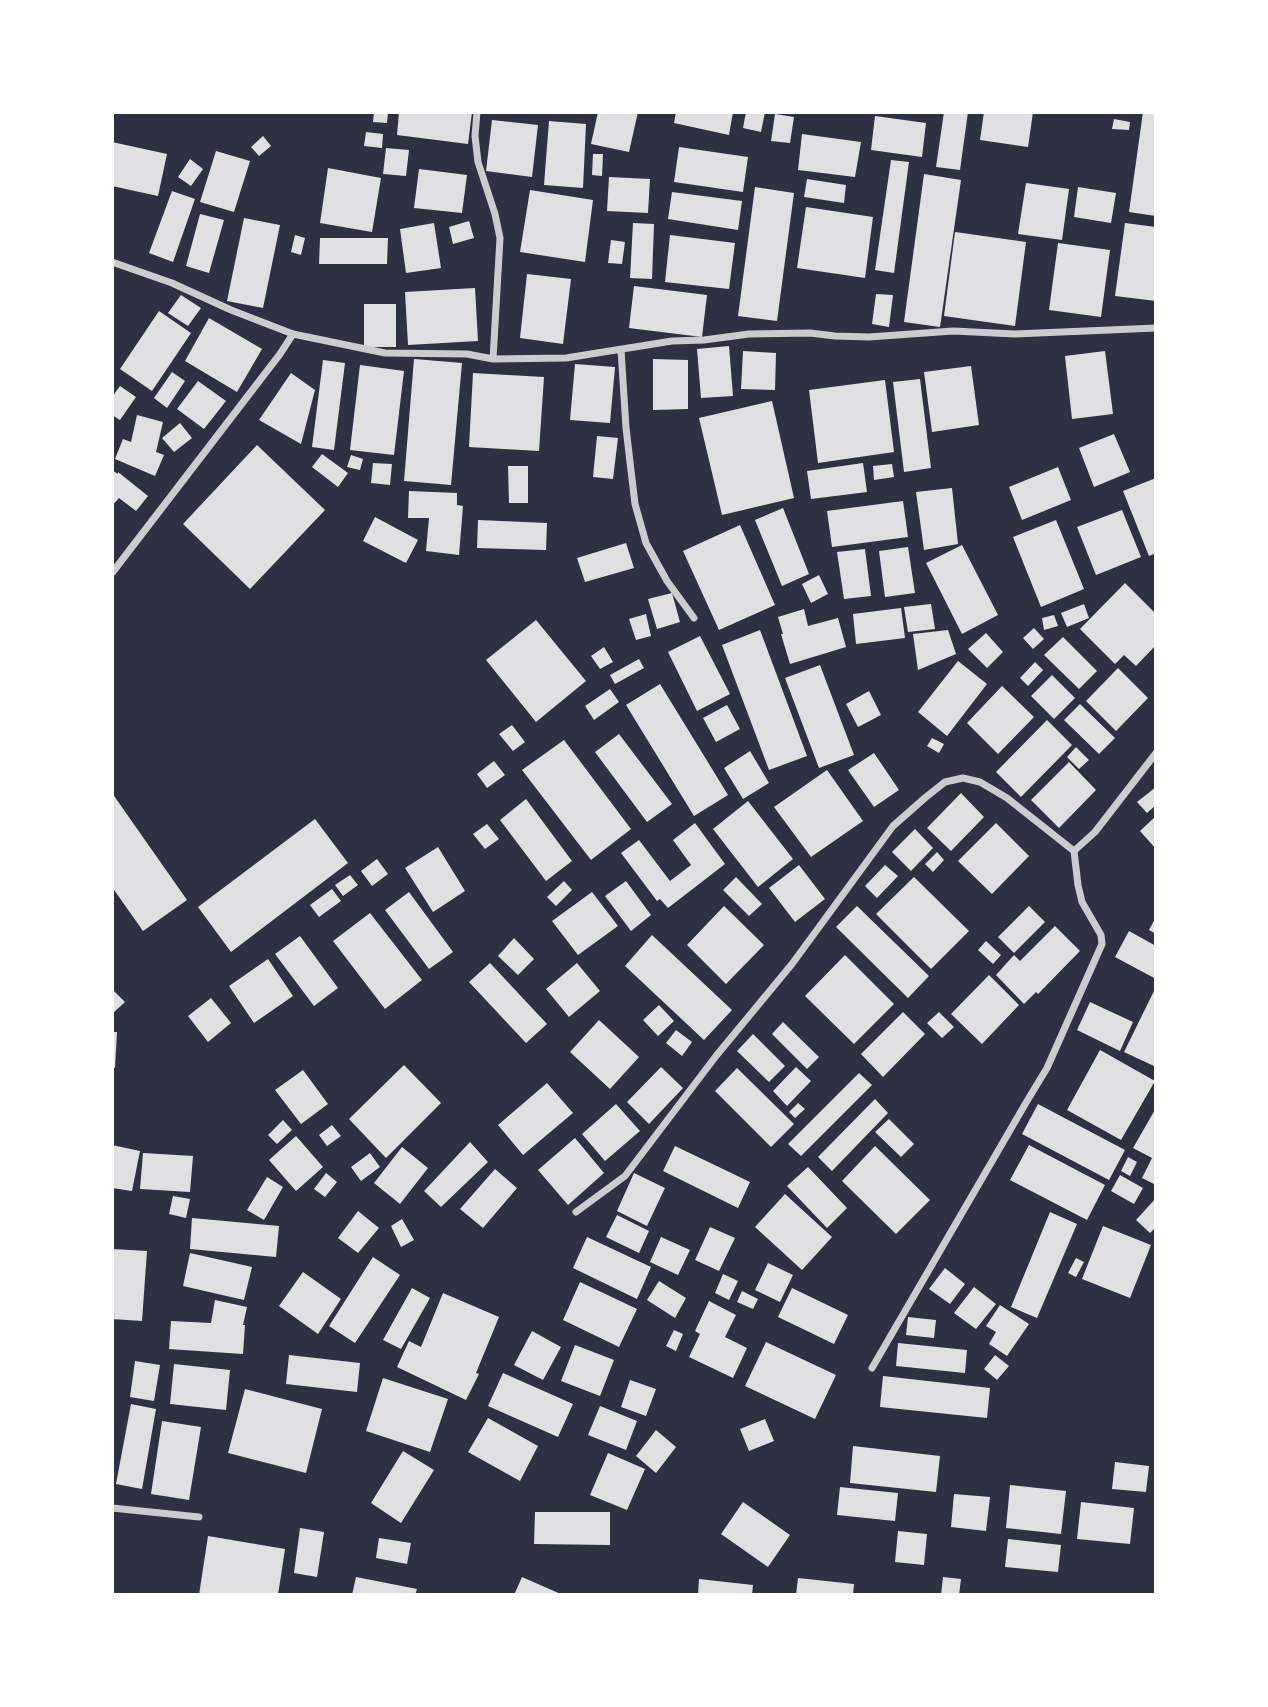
<!DOCTYPE html>
<style>
body{margin:0}
#map{position:relative;width:1268px;height:1707px;overflow:hidden;background:#2d3142;font-family:Raleway,sans-serif}
canvas{display:block}
.frame{position:absolute;inset:0;border:114px solid #fff;pointer-events:none}
</style>
<div id="map">
<canvas width="1268" height="1707"></canvas>
<div class="frame"></div>
</div>
<script>
const g = document.querySelector('canvas').getContext('2d');
g.lineJoin = 'round';
function fill(path, color) {
  g.fillStyle = color;
  g.fill(path, 'evenodd');
}
function toPath(rows) {
  const path = new Path2D();
  for (const r of rows) {
    path.moveTo(r[0], r[1]);
    for (let i = 2; i < r.length; i += 2) path.lineTo(r[i], r[i + 1]);
  }
  return path;
}
function strokePath(path, color, width, dash) {
  g.strokeStyle = color;
  g.lineWidth = width;
  g.lineCap = dash ? 'butt' : 'round';
  g.setLineDash(dash || []);
  g.stroke(path);
}
fill(toPath([
 [374,112,388,112,387,123,373,122],
 [399,112,472,112,468,144,397,135],
 [598,112,638,112,629,152,591,144],
 [676,112,733,112,729,135,674,123],
 [746,112,765,112,761,132,743,128],
 [944,112,968,112,960,170,936,167],
 [984,112,1033,112,1028,147,980,140],
 [1143,112,1156,114,1156,216,1129,212],
 [775,114,794,117,790,143,771,141],
 [875,116,926,123,922,157,871,150],
 [1114,119,1130,122,1129,130,1112,129],
 [492,120,538,125,532,177,486,171],
 [549,121,586,124,583,188,544,185],
 [366,132,383,134,382,148,364,146],
 [802,134,861,142,855,177,798,170],
 [263,136,271,146,259,156,251,147],
 [112,142,167,154,158,196,112,186],
 [679,147,748,157,743,192,674,182],
 [386,148,409,150,406,176,383,174],
 [216,151,250,161,234,212,200,202],
 [593,154,603,154,602,176,592,175],
 [190,159,203,169,191,186,178,177],
 [891,160,909,162,894,273,875,270],
 [328,168,381,178,372,232,320,223],
 [419,169,467,175,462,213,414,208],
 [924,174,961,180,940,327,904,322],
 [609,177,650,179,648,213,607,211],
 [807,179,846,185,844,203,804,197],
 [1026,183,1069,189,1062,240,1018,234],
 [755,187,794,193,777,321,738,316],
 [1078,187,1116,193,1111,223,1074,217],
 [530,190,593,200,585,262,520,252],
 [172,191,195,199,173,262,149,253],
 [672,192,742,201,738,230,668,219],
 [806,207,873,217,865,278,797,268],
 [200,214,224,220,209,273,186,266],
 [244,218,280,225,263,308,227,301],
 [469,221,474,238,453,244,449,227],
 [434,223,441,268,406,273,400,229],
 [633,223,654,224,652,279,630,278],
 [1125,223,1156,227,1156,301,1115,296],
 [955,232,1026,242,1015,326,944,316],
 [295,235,305,238,301,255,291,252],
 [670,235,735,243,729,289,665,282],
 [320,238,388,238,387,264,319,264],
 [611,240,625,242,622,264,608,263],
 [1058,243,1110,250,1101,317,1049,310],
 [527,274,571,279,563,344,520,338],
 [634,286,707,295,702,337,629,328],
 [475,288,478,341,408,345,405,292],
 [876,294,893,295,889,327,872,324],
 [181,295,201,308,188,326,168,313],
 [364,304,396,304,396,347,364,347],
 [159,311,191,333,152,391,120,369],
 [209,318,262,349,237,392,185,361],
 [729,346,733,396,701,398,697,349],
 [743,351,776,353,775,390,741,389],
 [1105,351,1113,414,1072,419,1065,356],
 [414,359,462,363,451,485,404,481],
 [653,359,688,360,688,409,653,410],
 [323,360,345,363,334,450,312,447],
 [575,364,615,367,610,423,570,420],
 [360,365,404,371,394,455,350,450],
 [971,366,979,425,932,432,924,372],
 [172,372,185,381,167,408,154,398],
 [291,373,315,390,301,444,259,420],
 [473,373,544,377,539,451,469,447],
 [920,379,931,468,904,472,893,382],
 [885,380,894,452,818,463,809,390],
 [198,381,226,401,204,429,177,409],
 [120,386,136,397,120,420,112,415,112,397],
 [772,401,794,498,722,515,699,418],
 [137,415,163,422,156,452,164,455,155,476,115,459,123,439,131,442],
 [180,423,192,438,174,452,162,438],
 [1114,434,1130,472,1094,487,1079,448],
 [597,436,618,438,613,479,593,477],
 [257,445,325,510,250,589,183,524],
 [322,454,348,473,338,487,312,467],
 [351,455,363,459,360,470,347,467],
 [373,463,392,464,390,485,371,483],
 [863,463,867,492,811,499,807,471],
 [892,464,894,477,874,480,873,466],
 [508,466,528,466,528,503,509,503],
 [1058,467,1071,500,1022,520,1009,487],
 [112,470,118,474,118,472,148,496,136,511,119,498,112,506],
 [1156,478,1156,553,1149,556,1123,491],
 [952,488,958,544,924,550,916,492],
 [409,491,457,493,457,505,463,506,459,555,426,551,429,518,408,518],
 [903,501,908,537,832,547,827,511],
 [783,508,809,574,782,586,755,520],
 [1122,510,1141,557,1096,575,1077,527],
 [375,517,418,540,406,563,363,541],
 [478,520,547,523,546,550,477,548],
 [1056,520,1084,589,1041,607,1013,537],
 [740,525,775,605,719,630,683,551],
 [626,543,634,568,585,582,577,558],
 [962,545,998,615,962,634,926,563],
 [908,547,915,593,885,597,879,551],
 [865,549,871,596,844,599,837,552],
 [819,575,828,594,811,603,802,584],
 [1125,583,1156,614,1156,645,1136,666,1124,655,1115,664,1080,629],
 [672,593,680,622,657,629,648,599],
 [931,604,935,629,908,632,904,607],
 [1084,604,1089,618,1067,627,1061,613],
 [901,608,905,638,856,644,853,614],
 [804,609,808,626,838,618,846,647,790,664,781,634,783,634,778,617],
 [646,614,651,636,636,640,629,619],
 [1054,615,1058,626,1044,630,1042,618],
 [536,620,586,681,536,722,486,660],
 [1034,628,1044,639,1033,649,1023,638],
 [760,630,807,756,769,770,722,645],
 [948,630,956,654,918,670,913,634],
 [986,633,1003,652,987,668,968,649],
 [700,636,730,694,697,711,668,652],
 [1063,637,1097,671,1079,689,1044,655],
 [604,647,613,662,600,669,591,656],
 [639,659,644,668,615,684,610,675],
 [958,661,987,684,947,736,918,712],
 [1035,662,1043,670,1028,686,1020,678],
 [820,665,854,755,819,768,785,678],
 [1118,668,1148,698,1116,731,1086,701],
 [1052,675,1075,698,1054,719,1031,696],
 [660,684,728,795,694,816,626,705],
 [1002,686,1034,717,998,754,967,723],
 [610,689,619,702,594,720,585,706],
 [869,691,881,715,858,727,846,704],
 [1080,704,1115,738,1099,754,1064,720],
 [727,705,740,729,716,742,703,718],
 [1047,720,1072,745,1021,797,996,772],
 [512,725,525,742,513,751,499,734],
 [619,734,672,804,647,822,595,752],
 [932,738,944,744,939,753,927,746],
 [564,740,631,829,591,860,522,770],
 [1076,747,1089,760,1079,769,1067,757],
 [750,751,769,783,743,799,724,768],
 [874,753,899,790,874,807,848,770],
 [494,761,505,775,487,788,477,774],
 [1069,762,1096,790,1059,828,1031,800],
 [827,770,863,821,811,857,774,807],
 [1156,787,1156,805,1147,813,1137,802],
 [112,793,187,900,143,931,112,887],
 [961,793,984,817,951,851,927,828],
 [526,799,572,861,546,881,500,820],
 [748,801,793,859,758,887,713,829],
 [1156,816,1156,849,1140,831],
 [315,819,348,863,231,952,198,907],
 [695,823,725,864,668,908,660,899,657,901,621,853,639,840,670,881,691,865,673,840],
 [996,823,1029,856,992,894,958,861],
 [487,824,499,839,485,849,473,834],
 [915,829,933,848,911,871,892,852],
 [438,847,465,891,433,912,405,868],
 [937,852,944,860,933,872,925,864],
 [377,859,388,874,372,886,361,871],
 [799,865,825,899,795,922,769,888],
 [885,865,898,876,877,898,865,886],
 [350,875,358,885,343,896,335,885],
 [736,877,762,904,749,916,723,890],
 [914,877,969,931,931,969,876,914],
 [564,881,572,890,556,906,547,897],
 [626,881,651,915,631,931,605,896],
 [332,889,341,901,319,917,310,905],
 [409,892,453,952,429,969,385,910],
 [592,892,618,926,578,955,552,921],
 [724,906,764,945,726,984,687,945],
 [857,906,929,976,908,998,836,927],
 [1029,906,1045,922,1014,953,998,937],
 [370,913,422,980,385,1009,333,941],
 [1156,917,1156,934,1149,930],
 [1055,926,1080,951,1038,994,1036,992,1024,1004,996,975,1014,955,1020,961],
 [1129,931,1156,946,1156,979,1115,957],
 [652,935,732,1010,704,1040,625,966],
 [300,936,338,988,314,1006,275,954],
 [514,938,534,959,518,975,498,956],
 [986,941,1001,955,993,964,978,950],
 [845,955,894,1004,854,1044,805,996],
 [268,959,293,996,254,1023,229,986],
 [490,963,547,1024,526,1043,469,982],
 [577,963,600,991,569,1017,546,989],
 [989,975,1019,1005,982,1044,951,1014],
 [112,989,125,1002,112,1014],
 [1154,991,1156,992,1156,1067,1124,1052],
 [211,998,231,1023,208,1042,188,1016],
 [1090,1002,1133,1022,1120,1051,1077,1030],
 [659,1005,674,1021,658,1036,643,1020],
 [903,1012,925,1034,883,1077,861,1054],
 [939,1012,954,1027,942,1038,927,1023],
 [599,1020,639,1057,610,1089,570,1052],
 [783,1022,819,1057,807,1069,772,1034],
 [676,1030,692,1042,682,1056,666,1043],
 [112,1032,117,1032,115,1068,112,1067],
 [753,1034,785,1066,769,1082,737,1051],
 [1100,1050,1155,1081,1121,1140,1067,1110],
 [404,1065,441,1103,386,1158,349,1119],
 [661,1067,683,1088,649,1124,627,1102],
 [796,1067,811,1081,787,1106,773,1091],
 [737,1068,794,1124,771,1147,715,1091],
 [303,1070,328,1104,301,1124,275,1090],
 [859,1073,872,1085,801,1156,788,1144],
 [547,1083,573,1113,523,1155,498,1125],
 [875,1099,888,1113,832,1171,818,1157],
 [798,1103,805,1109,795,1118,789,1112],
 [616,1104,640,1131,605,1161,582,1134],
 [1038,1104,1125,1150,1109,1180,1022,1134],
 [1156,1108,1156,1185,1142,1178,1152,1158,1133,1148],
 [889,1119,914,1144,901,1157,875,1132],
 [283,1120,292,1130,277,1144,268,1135],
 [332,1125,341,1136,327,1146,319,1135],
 [296,1136,323,1167,296,1191,269,1160],
 [575,1138,604,1173,568,1205,538,1170],
 [470,1142,488,1162,441,1207,424,1191],
 [112,1145,140,1151,132,1191,112,1188],
 [1029,1145,1105,1185,1087,1220,1010,1180],
 [675,1146,750,1182,738,1208,663,1171],
 [875,1146,930,1200,896,1234,842,1181],
 [402,1147,428,1168,400,1204,374,1183],
 [143,1153,193,1156,190,1192,140,1189],
 [370,1153,380,1167,361,1181,351,1167],
 [1128,1157,1137,1162,1130,1176,1121,1171],
 [808,1167,847,1208,827,1228,787,1186],
 [495,1169,517,1188,483,1228,460,1209],
 [326,1173,337,1182,325,1197,314,1189],
 [634,1173,665,1188,647,1226,617,1211],
 [1120,1175,1143,1188,1134,1204,1111,1191],
 [267,1177,283,1187,264,1220,247,1210],
 [785,1194,832,1237,802,1270,755,1227],
 [173,1196,190,1199,186,1218,169,1214],
 [1156,1198,1156,1227,1150,1233,1136,1220],
 [358,1211,379,1228,358,1253,338,1238],
 [1050,1212,1077,1224,1037,1318,1011,1307],
 [617,1215,649,1231,639,1253,606,1237],
 [192,1218,279,1226,276,1257,190,1249],
 [402,1219,414,1240,401,1247,391,1226],
 [1103,1226,1151,1245,1130,1298,1082,1279],
 [710,1227,735,1238,719,1271,695,1260],
 [587,1237,651,1267,637,1299,573,1268],
 [661,1237,690,1250,678,1275,650,1262],
 [112,1249,147,1251,142,1321,112,1319],
 [190,1253,252,1267,244,1300,183,1286],
 [373,1257,400,1275,355,1343,329,1326],
 [1076,1258,1084,1262,1076,1277,1068,1273],
 [768,1263,793,1275,780,1302,755,1290],
 [945,1268,965,1284,950,1304,929,1289],
 [303,1272,341,1299,318,1334,279,1306],
 [723,1274,738,1281,729,1300,715,1293],
 [659,1281,686,1298,675,1318,647,1300],
 [580,1282,637,1309,619,1347,563,1320],
 [974,1287,996,1304,976,1329,954,1313],
 [412,1288,430,1298,401,1349,383,1340],
 [792,1288,848,1315,834,1344,778,1317],
 [742,1291,758,1299,753,1309,737,1302],
 [443,1293,499,1317,476,1373,479,1374,466,1400,397,1367,409,1341,421,1347],
 [215,1300,247,1307,243,1325,245,1325,243,1354,169,1349,171,1321,211,1323],
 [709,1301,736,1315,725,1337,747,1348,733,1378,689,1357,700,1334,695,1331],
 [1000,1305,1029,1324,1007,1356,989,1344,996,1332,986,1326],
 [908,1317,936,1320,934,1338,906,1335],
 [674,1330,683,1334,676,1351,666,1346],
 [532,1331,561,1347,543,1380,514,1365],
 [766,1342,836,1375,815,1419,745,1386],
 [898,1343,967,1350,965,1373,896,1366],
 [575,1345,614,1360,600,1396,561,1381],
 [289,1355,360,1363,357,1392,286,1384],
 [995,1355,1009,1366,997,1380,984,1369],
 [135,1361,160,1365,154,1401,130,1397],
 [174,1364,230,1370,226,1410,170,1404],
 [503,1373,573,1404,558,1437,488,1406],
 [883,1376,990,1388,987,1418,880,1407],
 [383,1378,448,1399,430,1452,366,1431],
 [630,1380,656,1389,646,1416,621,1407],
 [245,1389,322,1409,306,1473,228,1453],
 [131,1404,156,1409,142,1489,116,1484],
 [600,1406,637,1421,626,1450,588,1435],
 [488,1418,538,1446,520,1481,468,1452],
 [765,1419,774,1441,749,1451,740,1429],
 [162,1421,201,1427,189,1500,151,1494],
 [656,1430,676,1447,656,1473,636,1456],
 [853,1446,940,1456,936,1492,850,1483],
 [403,1451,434,1470,401,1523,371,1503],
 [608,1453,645,1469,627,1510,590,1495],
 [1115,1462,1149,1466,1146,1492,1112,1489],
 [1010,1485,1066,1491,1061,1534,1006,1528],
 [840,1487,898,1493,895,1521,837,1515],
 [954,1494,990,1497,986,1531,951,1527],
 [743,1502,790,1535,768,1567,721,1534],
 [1081,1502,1134,1508,1130,1544,1077,1539],
 [535,1512,610,1512,610,1545,534,1544],
 [300,1528,324,1532,317,1577,294,1573],
 [898,1531,927,1534,924,1565,895,1562],
 [208,1536,285,1549,278,1595,199,1595],
 [379,1538,411,1543,407,1564,376,1558],
 [1008,1539,1061,1545,1058,1572,1005,1567],
 [356,1577,417,1589,415,1595,352,1595],
 [522,1577,563,1595,514,1595],
 [943,1577,961,1579,959,1595,941,1595],
 [798,1578,854,1584,853,1595,796,1595],
 [699,1579,753,1585,752,1595,698,1595]
]), '#e0e0e3');
strokePath(toPath([
 [477,112,475,136,478,162,495,214,500,238,493,359],
 [112,262,172,283,231,310,293,334],
 [621,350,626,428,635,504,646,543,667,581,694,618],
 [112,573,280,354,293,334,385,353,467,354,493,359,566,358,672,341,704,340,749,334,810,333,835,336,869,337,953,331,1015,334,1156,328],
 [1074,851,1095,832,1156,753],
 [576,1212,625,1176,716,1056,792,964,893,826,926,797,945,782,963,778,980,782,1007,798,1074,851,1078,885,1082,902,1101,935,1102,944,1047,1068,1027,1101,872,1368],
 [112,1508,199,1517]
]), '#caccd0', 7);
</script>
